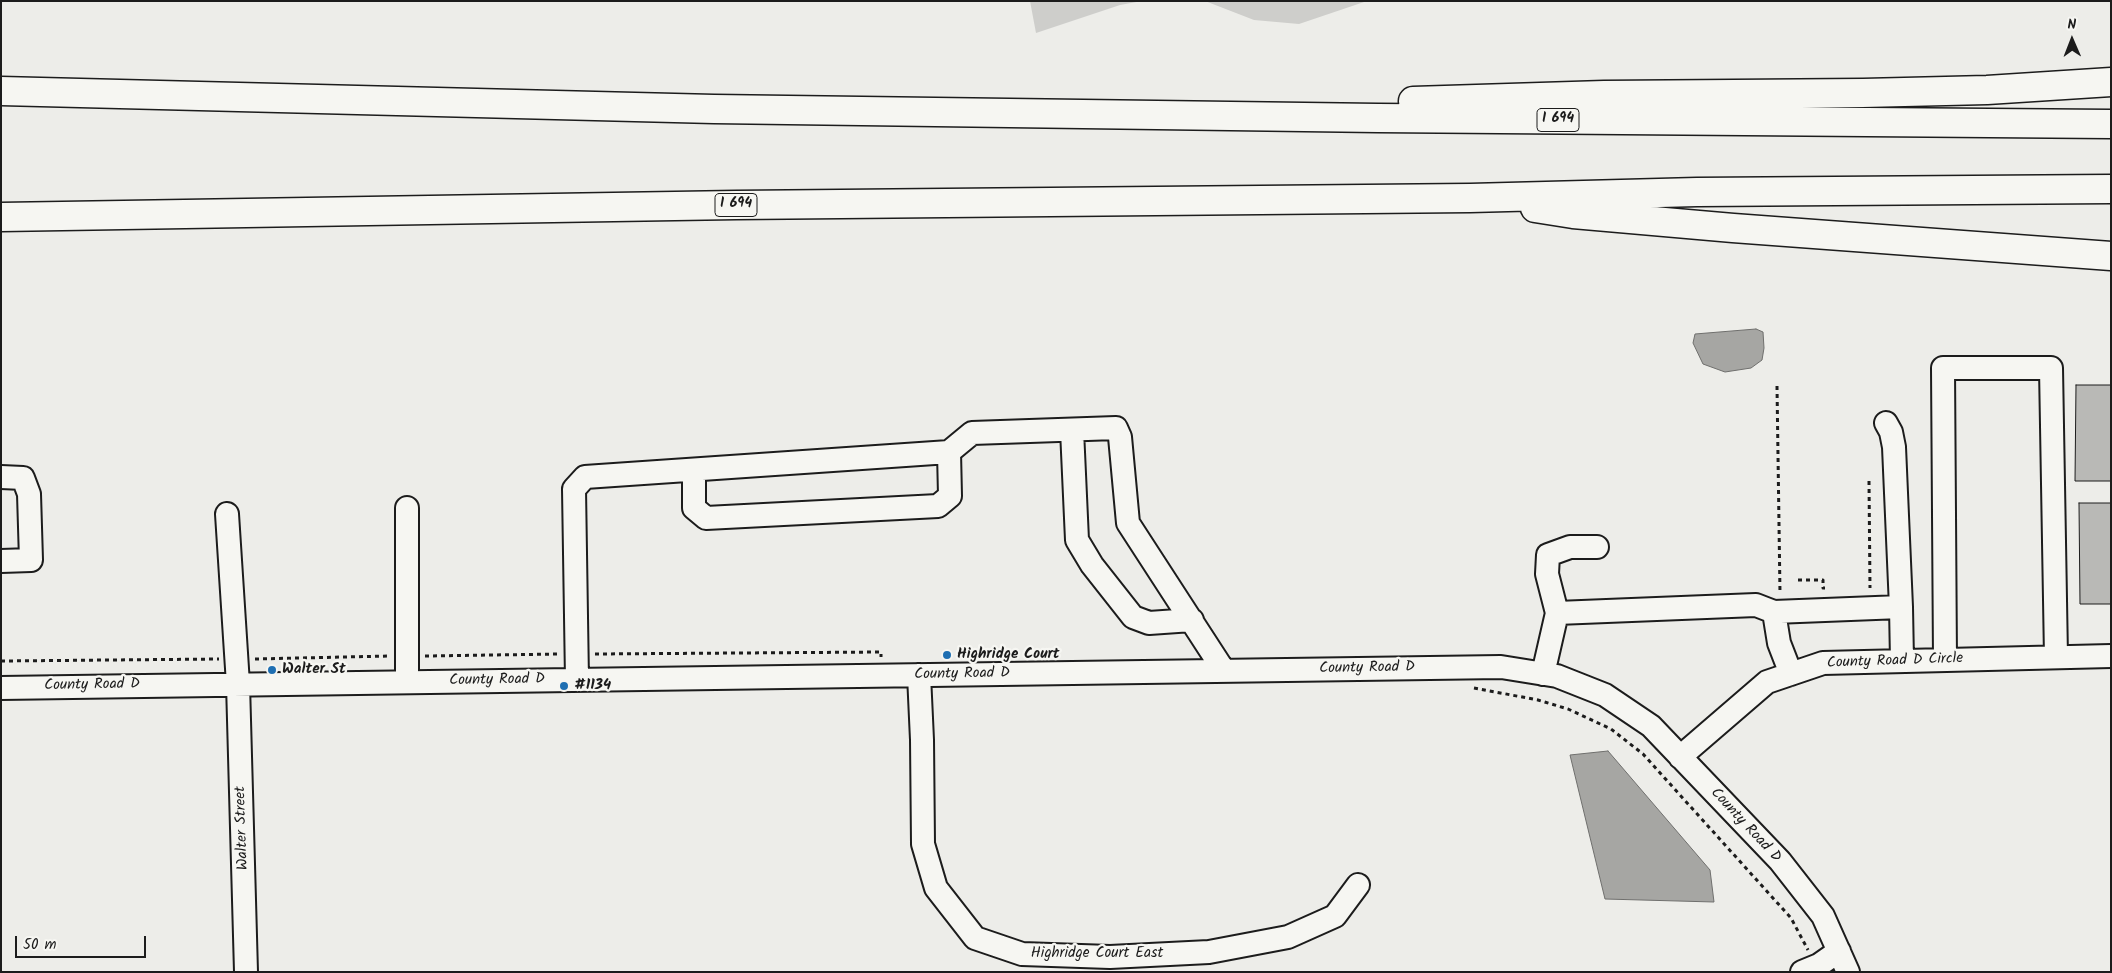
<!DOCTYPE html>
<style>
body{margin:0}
#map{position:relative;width:2112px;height:973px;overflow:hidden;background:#edede9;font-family:Kalam,sans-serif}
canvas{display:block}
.frame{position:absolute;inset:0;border:2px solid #1c1c1c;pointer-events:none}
.north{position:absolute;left:2047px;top:15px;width:50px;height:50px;-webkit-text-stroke:4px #f6f6f2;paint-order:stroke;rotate:359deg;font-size:14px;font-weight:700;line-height:20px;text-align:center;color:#1c1c1c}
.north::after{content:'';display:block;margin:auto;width:18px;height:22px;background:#1c1c1c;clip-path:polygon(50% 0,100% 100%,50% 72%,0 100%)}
.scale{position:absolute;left:15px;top:936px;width:131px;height:22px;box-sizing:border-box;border:2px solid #1c1c1c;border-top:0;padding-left:6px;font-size:15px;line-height:18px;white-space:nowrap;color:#1c1c1c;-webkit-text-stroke:4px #f6f6f2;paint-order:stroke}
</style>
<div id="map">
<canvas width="2112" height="973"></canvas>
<div class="frame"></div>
<div class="north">N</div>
<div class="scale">50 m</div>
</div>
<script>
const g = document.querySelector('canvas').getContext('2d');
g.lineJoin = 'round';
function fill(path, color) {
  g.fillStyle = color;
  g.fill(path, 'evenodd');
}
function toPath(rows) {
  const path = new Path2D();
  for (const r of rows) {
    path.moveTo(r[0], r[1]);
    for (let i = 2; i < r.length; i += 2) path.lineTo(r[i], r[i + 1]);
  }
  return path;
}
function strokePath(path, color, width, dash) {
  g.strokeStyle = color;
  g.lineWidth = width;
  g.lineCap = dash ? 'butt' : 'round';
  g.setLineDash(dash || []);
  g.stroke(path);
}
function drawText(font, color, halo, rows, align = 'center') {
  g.font = font + ' Kalam,sans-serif';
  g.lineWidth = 4.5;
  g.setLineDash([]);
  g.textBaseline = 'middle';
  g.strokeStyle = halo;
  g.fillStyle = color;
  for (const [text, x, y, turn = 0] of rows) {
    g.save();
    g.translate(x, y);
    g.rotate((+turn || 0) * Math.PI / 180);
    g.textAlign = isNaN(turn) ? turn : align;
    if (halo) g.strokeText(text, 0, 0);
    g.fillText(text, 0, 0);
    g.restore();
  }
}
fill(toPath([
 [1030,1,1142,1,1120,5,1036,33],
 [1205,1,1367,1,1299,24,1254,20]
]), '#cececb');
const water = toPath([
 [1756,329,1763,332,1764,348,1762,360,1751,368,1725,372,1703,364,1693,343,1695,334,1756,329],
 [1608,751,1710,870,1714,902,1605,899,1570,755,1608,751]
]);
fill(water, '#a6a6a3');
strokePath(water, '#6f6f6d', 1);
const building = toPath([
 [2076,385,2111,385,2111,481,2075,481,2076,385],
 [2079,503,2111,503,2111,604,2080,604,2079,503]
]);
fill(building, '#b9b9b6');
strokePath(building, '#1c1c1c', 1);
const minor = toPath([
 [1886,423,1891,432,1894,447,1901,607],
 [1072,430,1077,540,1092,565,1133,617,1149,623,1192,620],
 [949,452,972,433,1116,428,1120,437,1128,523,1224,671],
 [1,477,23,478,29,494,31,560,1,561],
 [407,508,407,682],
 [227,514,238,684,246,972],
 [1774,612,1901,607,1902,661],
 [1557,613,1756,605,1774,612,1779,643,1791,674],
 [1945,660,1943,368,2051,368,2056,657],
 [1543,674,1557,613,1547,574,1548,555,1570,547,1597,547],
 [919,675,922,740,923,844,936,888,975,938,1022,954,1110,957,1209,952,1288,937,1335,916,1358,885],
 [577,680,574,489,585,477,949,452,950,496,938,506,706,518,694,508,694,470],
 [1,688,1501,667,1557,676,1605,695,1651,726,1780,861,1823,916,1848,972],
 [1680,757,1767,682,1823,663,2111,656],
 [1802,972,1819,965,1839,951]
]);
const highway = toPath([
 [1,91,714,109,1378,118,2111,124],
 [1413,101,1604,95,1863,93,1987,90,2111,82],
 [1535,208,1573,214,1733,228,2111,256],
 [1,217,736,205,1470,198,1697,192,2111,189]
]);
strokePath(minor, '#1c1c1c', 26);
strokePath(highway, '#1c1c1c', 31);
strokePath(toPath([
 [1777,386,1780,593],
 [1869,481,1870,588],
 [1798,580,1823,580,1823,588,1825,588],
 [595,654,881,652,881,657],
 [425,656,559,654],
 [255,659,389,656],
 [1,661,219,659],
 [1474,688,1538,700,1568,709,1611,729,1643,754,1791,918,1808,950]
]), '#1c1c1c', 3, [4, 4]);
strokePath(minor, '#f6f6f2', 22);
strokePath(highway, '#f6f6f2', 28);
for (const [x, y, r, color] of [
 [947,655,5,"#1f6fb2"],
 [272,670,5,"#1f6fb2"],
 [564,686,5,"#1f6fb2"]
]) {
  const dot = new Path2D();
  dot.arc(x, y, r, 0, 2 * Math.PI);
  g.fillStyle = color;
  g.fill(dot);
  strokePath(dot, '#f6f6f2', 2);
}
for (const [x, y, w] of [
 [1558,120,42],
 [736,205,42]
]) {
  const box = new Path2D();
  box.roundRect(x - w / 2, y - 11.5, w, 23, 4);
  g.fillStyle = '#f6f6f2';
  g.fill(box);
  strokePath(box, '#1c1c1c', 1);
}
drawText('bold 14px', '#1c1c1c', null, [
 ["I 694",1558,120],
 ["I 694",736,205]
]);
drawText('bold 15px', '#1c1c1c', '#f6f6f2', [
 ["Highridge Court",957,655],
 ["Walter St",282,670],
 ["#1134",574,686]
], 'left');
drawText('15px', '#1c1c1c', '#f6f6f2', [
 ["County Road D Circle",1895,662,-2],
 ["County Road D",1367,669,-1],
 ["County Road D",962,675,-1],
 ["County Road D",497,681,-1],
 ["County Road D",92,686,-1],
 ["County Road D",1745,826,47],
 ["Walter Street",243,828,-92],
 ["Highridge Court East",1097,954]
]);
</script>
